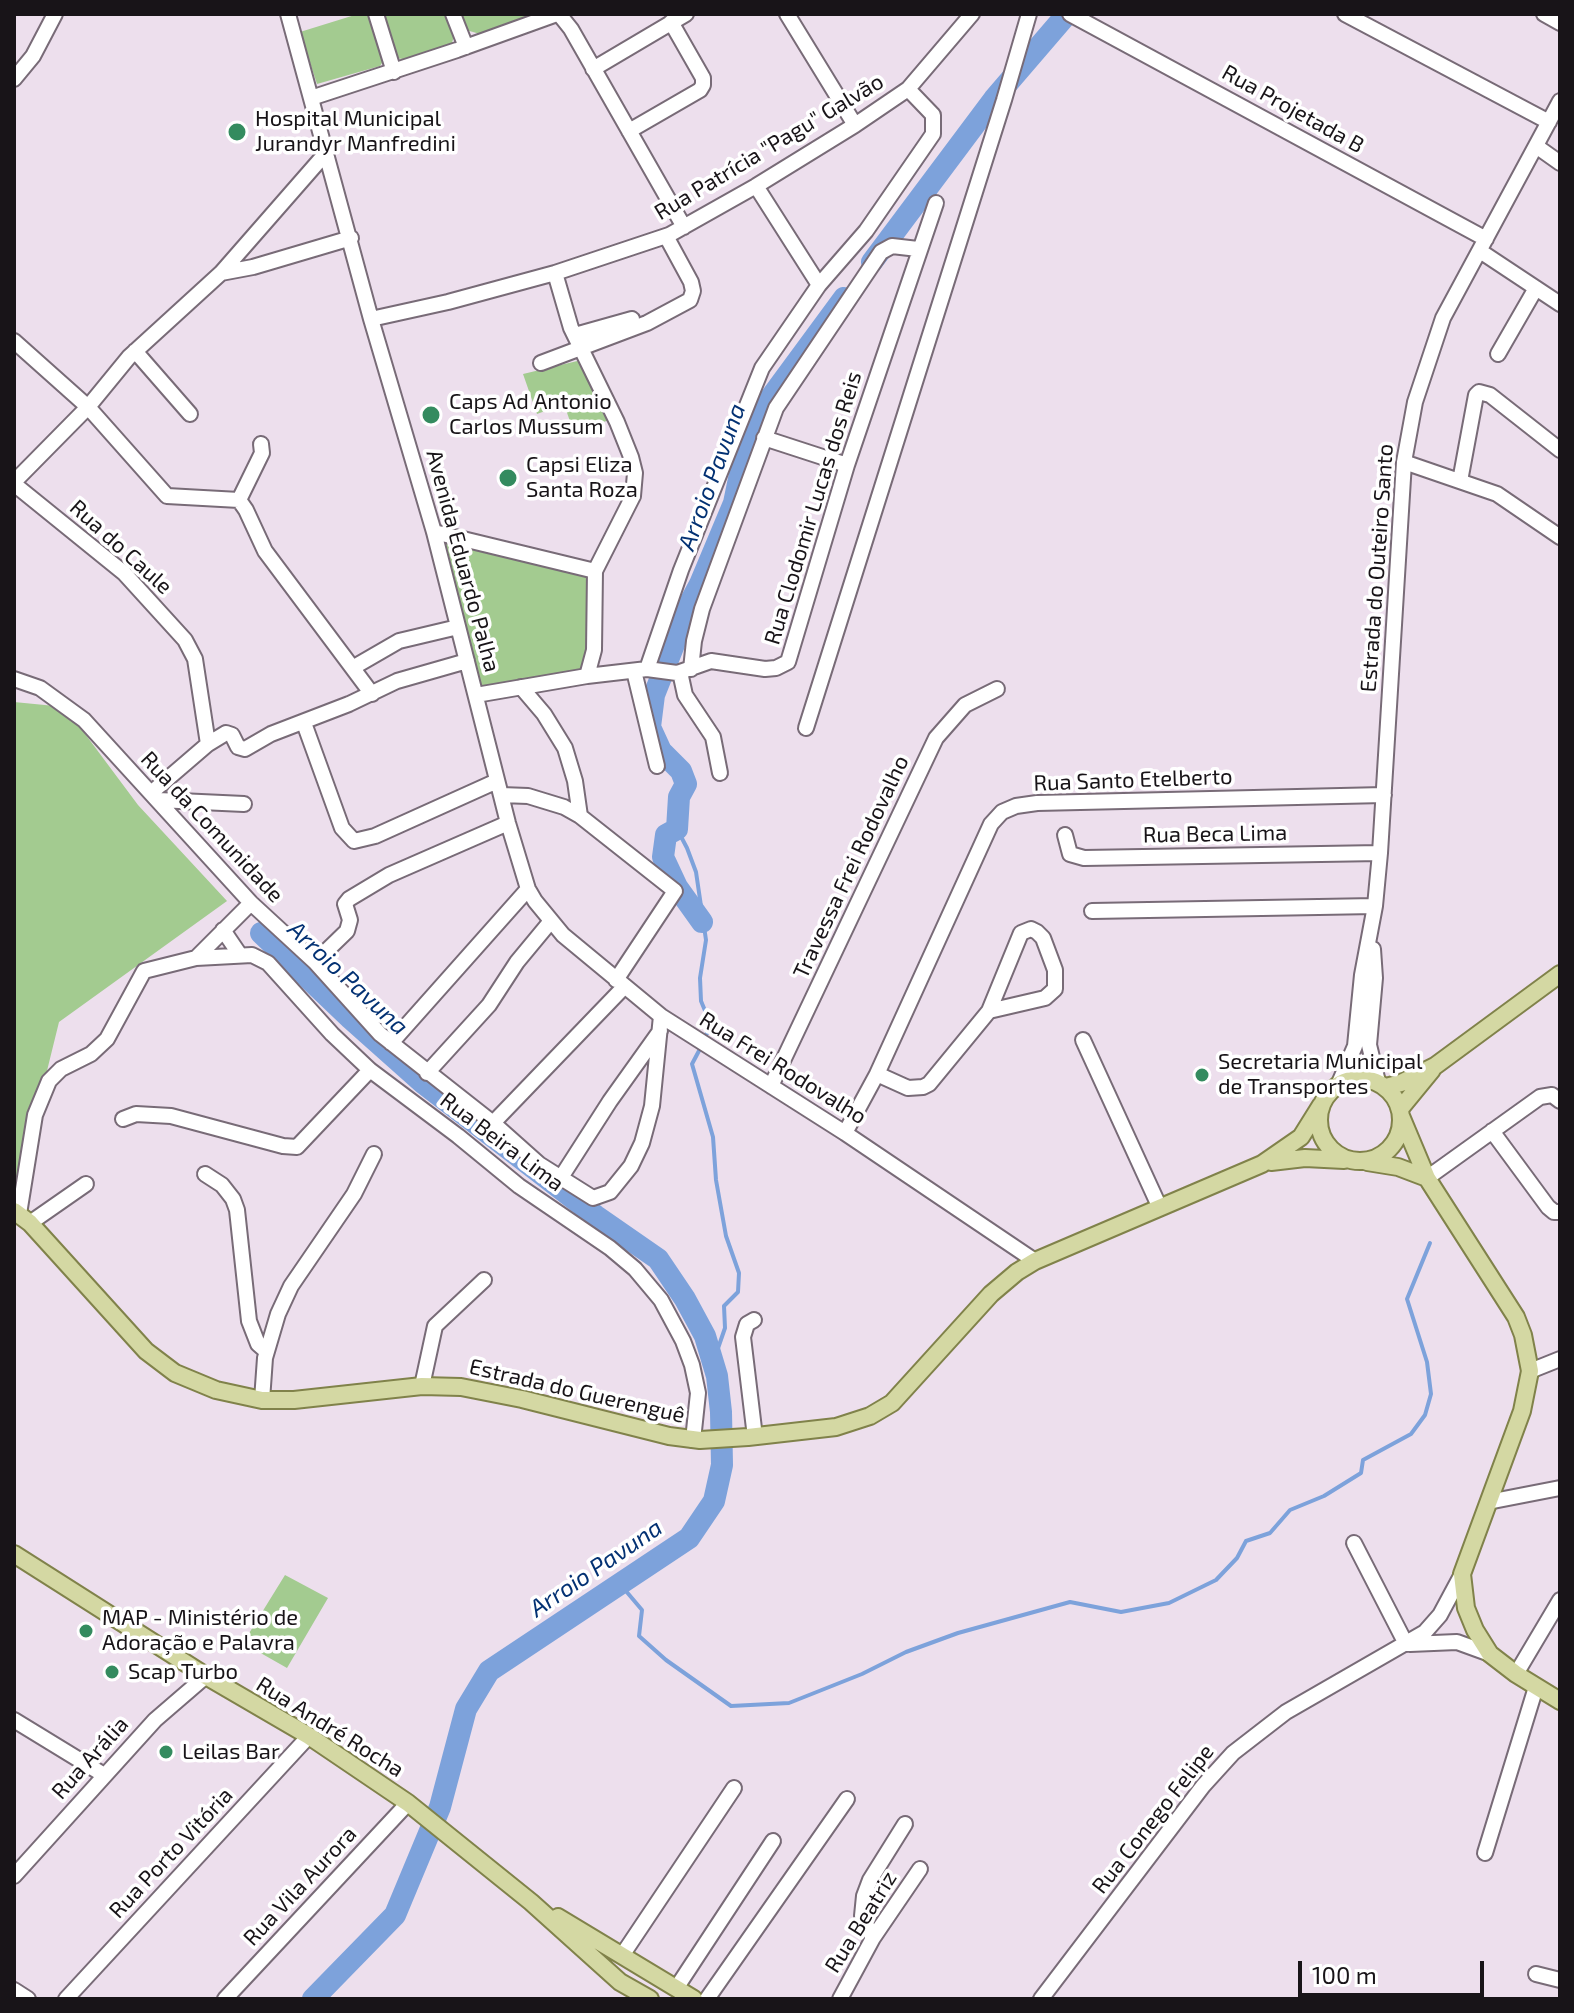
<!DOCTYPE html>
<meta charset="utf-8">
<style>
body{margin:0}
#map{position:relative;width:1574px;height:2013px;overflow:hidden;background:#eddfed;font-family:"Exo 2",sans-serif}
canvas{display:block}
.frame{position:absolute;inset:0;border:16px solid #181418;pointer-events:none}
.scale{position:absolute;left:1298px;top:1961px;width:186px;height:36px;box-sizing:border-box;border:4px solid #181418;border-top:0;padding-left:10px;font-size:24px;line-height:28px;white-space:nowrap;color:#181418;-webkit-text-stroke:6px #fff;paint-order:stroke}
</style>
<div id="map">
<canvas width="1574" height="2013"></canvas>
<div class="frame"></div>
<div class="scale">100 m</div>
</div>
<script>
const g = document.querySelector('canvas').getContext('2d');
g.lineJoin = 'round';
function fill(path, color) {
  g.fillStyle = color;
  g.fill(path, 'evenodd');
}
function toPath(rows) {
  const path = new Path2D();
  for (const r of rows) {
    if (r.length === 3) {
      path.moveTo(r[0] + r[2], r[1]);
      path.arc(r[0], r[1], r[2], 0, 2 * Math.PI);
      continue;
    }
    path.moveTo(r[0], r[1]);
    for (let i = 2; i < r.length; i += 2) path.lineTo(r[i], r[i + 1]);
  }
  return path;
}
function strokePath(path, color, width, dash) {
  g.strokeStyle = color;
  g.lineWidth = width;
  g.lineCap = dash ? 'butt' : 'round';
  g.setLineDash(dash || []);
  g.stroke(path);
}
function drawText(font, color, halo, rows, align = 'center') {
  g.font = font + ' "Exo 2",sans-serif';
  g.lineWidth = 7;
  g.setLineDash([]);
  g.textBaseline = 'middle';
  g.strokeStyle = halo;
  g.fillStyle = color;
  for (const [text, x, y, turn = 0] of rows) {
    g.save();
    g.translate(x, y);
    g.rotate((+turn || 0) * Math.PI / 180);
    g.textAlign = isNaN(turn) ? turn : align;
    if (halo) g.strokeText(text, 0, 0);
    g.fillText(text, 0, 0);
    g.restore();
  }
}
fill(toPath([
 [358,14,369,14,383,56,382,63,380,66,317,84,300,32],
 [380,14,446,14,454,36,452,43,403,59,395,58],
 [458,14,541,14,480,34,466,30],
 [594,357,618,418,573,430,564,404,537,414,523,374],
 [441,538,595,571,597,673,480,690],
 [14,702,65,707,138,805,227,901,59,1022,14,1205],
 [285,1575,328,1598,287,1668,243,1643]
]), '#a3cb90');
strokePath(toPath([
 [677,829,687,848,696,872,706,940,700,978,701,1001,706,1013,708,1031,704,1039],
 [701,1047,692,1064,713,1137,716,1180,726,1236,739,1273,738,1292,724,1306,725,1328,716,1354,717,1376],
 [620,1584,642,1610,639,1636,666,1660,731,1706,789,1703,862,1674,906,1652,958,1633,1070,1602,1121,1612,1169,1603,1216,1580,1237,1558,1246,1541,1270,1533,1290,1510,1324,1496,1361,1473,1363,1460,1411,1434,1425,1415,1431,1394,1427,1362,1407,1299,1430,1243]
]), '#7da2db', 4);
strokePath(toPath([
 [872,262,994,99,1067,14],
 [702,922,677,887,663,857,666,835,677,829,679,797,686,784,681,771,661,751,650,727,654,695,677,637,680,616,686,610,700,584,734,503,741,469,763,408,844,298],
 [261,933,350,1018,423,1083,596,1216,658,1259,685,1299,705,1336,717,1376,721,1412,722,1465,714,1501,689,1538,489,1671,466,1709,440,1807,395,1915,313,1999]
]), '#7da2db', 22);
const minor = toPath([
 [288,14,371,319,434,532,508,823,528,889,535,901,563,935,661,1016,845,1133,1035,1261],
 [376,14,394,72],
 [453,14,466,47],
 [559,14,571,29,684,227],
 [787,14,855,125],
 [1070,14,1486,239],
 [1345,14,1549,122],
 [1544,14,1560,23],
 [593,69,686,14],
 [14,79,33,56,55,14],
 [311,98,457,50,557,14],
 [629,131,700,90,703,85,703,78,671,22],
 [1536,146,1560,163],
 [756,186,819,285],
 [1480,251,1560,304],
 [221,273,253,267,351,238],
 [555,273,571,328,617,422,631,457,635,473,633,496,595,571,594,650,587,676],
 [371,319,448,302,555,273,669,235,756,186,855,125,908,89,972,14],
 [575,335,632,319],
 [14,341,88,407,167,496,239,500,246,510,265,551,372,694],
 [135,351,190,414],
 [1498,354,1536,288],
 [541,363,647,323,690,300,693,291,691,282,666,236],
 [764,438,847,465],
 [1404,462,1497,494,1560,537],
 [1460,481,1476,395,1479,392,1490,395,1560,450],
 [14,482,88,407,129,357,221,273,326,153],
 [14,484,124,573,185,640,195,659,208,744],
 [239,500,262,453,261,444],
 [434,532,595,571],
 [354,667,399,641,458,627],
 [647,669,681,570,762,368,819,285,866,231,933,134,933,115,908,89],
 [691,669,694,641,702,609,776,408,881,252,892,246,918,249],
 [634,671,657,766],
 [680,672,685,695,713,737,720,773],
 [14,679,40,688,84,720,251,903,315,962,380,1034,493,1123,539,1164,593,1198,610,1192,631,1166,642,1143,652,1106,661,1016],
 [521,687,544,714,565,748,575,781,580,816],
 [476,695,587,676,647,669,677,673,711,661,765,669,776,668,788,662,847,465,936,203],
 [304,723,342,828,354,841,375,836,497,781],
 [806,728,1004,100,1029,14],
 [151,793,208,744,226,733,232,735,238,747,245,749,271,734,349,704,397,681,467,661],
 [501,795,528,796,564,807,580,816,675,891,616,980],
 [158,800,244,804],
 [1065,835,1070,854,1084,858,1380,853],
 [1092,911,1375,906],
 [223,930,240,955],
 [1373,949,1375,978,1369,1045,1378,1082],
 [196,958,252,955,268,963,332,1034,370,1070,458,1136,519,1186,610,1248,635,1269,661,1300,683,1341,692,1365,698,1393,693,1440],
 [315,962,347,931,350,920,345,904,349,899,389,875,508,823],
 [1083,1040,1160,1208],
 [391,1043,528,889],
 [427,1073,489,1005,517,962,551,921],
 [877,1074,908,1088,923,1087,929,1084,989,1011,1021,933,1031,929,1037,932,1043,938,1055,970,1055,989,1045,998,989,1011],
 [1339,1083,1355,1046,1362,975,1375,906,1380,853,1404,462,1415,402,1443,318,1560,101],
 [771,1086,936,738,965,705,997,689],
 [123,1119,136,1114,171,1116,283,1146,297,1147,370,1070],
 [493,1123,624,987],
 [1492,1131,1548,1207,1554,1212,1560,1212],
 [845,1133,877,1074,991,824,1002,812,1016,806,1037,803,1384,795],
 [205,1174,222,1185,233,1199,237,1210,249,1321,258,1344,266,1351],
 [1427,1178,1540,1097,1552,1095,1560,1101],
 [560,1179,610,1101,660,1031],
 [19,1214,35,1115,49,1081,61,1069,91,1054,107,1039,144,971,196,958,251,903],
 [30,1223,86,1184],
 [754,1320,747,1324,743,1337,755,1437],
 [1530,1371,1560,1359],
 [422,1386,435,1326,484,1280],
 [262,1400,265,1358,278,1314,291,1286,354,1194,374,1154],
 [1488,1502,1560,1488],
 [1354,1543,1406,1644],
 [1410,1644,1457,1642,1490,1654],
 [1516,1674,1560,1600],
 [14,1720,104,1775],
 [1485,1853,1536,1687],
 [14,1876,155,1720,206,1676],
 [873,1938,862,1916,864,1896,870,1880,905,1824],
 [623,1954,734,1788],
 [1536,1974,1560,1980],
 [677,1987,773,1841],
 [14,1990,28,1999],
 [66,1999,309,1736],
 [225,1999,408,1803],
 [707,1999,847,1799],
 [840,1999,873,1938,920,1869],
 [1041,1999,1203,1786,1233,1753,1286,1712,1425,1632,1440,1615,1462,1574]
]);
const major = toPath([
 [1360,1120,41],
 [1386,1087,1401,1083,1435,1066,1560,974],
 [1400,1109,1432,1070],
 [1401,1116,1427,1178,1516,1317,1523,1335,1530,1371,1522,1411,1462,1574,1466,1608,1475,1630,1490,1654,1516,1674,1560,1701],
 [1271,1162,1305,1158,1344,1160],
 [1367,1162,1398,1167,1427,1178],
 [14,1211,30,1223,146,1351,175,1373,216,1390,262,1400,294,1400,422,1386,461,1387,522,1399,669,1436,700,1440,748,1437,836,1427,870,1416,892,1403,991,1294,1017,1272,1035,1261,1262,1164,1301,1137,1321,1105],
 [14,1554,206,1676,309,1736,408,1803,531,1902,620,1982,650,1999],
 [558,1917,694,1999]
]);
strokePath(minor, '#786b77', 18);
strokePath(major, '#80824a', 20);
strokePath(minor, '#fff', 14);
strokePath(major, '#d4d8a3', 16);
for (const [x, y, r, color] of [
 [237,132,10,"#348b5f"],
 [431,415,10,"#348b5f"],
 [508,478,10,"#348b5f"],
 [1202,1075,8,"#348b5f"],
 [86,1631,8,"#348b5f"],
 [112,1672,8,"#348b5f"],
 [166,1752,8,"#348b5f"]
]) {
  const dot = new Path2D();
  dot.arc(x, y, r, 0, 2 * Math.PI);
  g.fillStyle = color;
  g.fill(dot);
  strokePath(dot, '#fff', 3);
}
drawText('22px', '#181418', '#fff', [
 ["Rua Projetada B",1293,109,29],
 ["Rua Patrícia \"Pagu\" Galvão",769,147,-31],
 ["Rua Clodomir Lucas dos Reis",813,508,-73],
 ["Rua do Caule",121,547,42],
 ["Avenida Eduardo Palha",463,561,75],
 ["Estrada do Outeiro Santo",1377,568,-86],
 ["Rua Santo Etelberto",1133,780,-2],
 ["Rua da Comunidade",212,827,47],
 ["Rua Beca Lima",1215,834,-1],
 ["Travessa Frei Rodovalho",851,867,-65],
 ["Rua Frei Rodovalho",783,1068,32],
 ["Rua Beira Lima",502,1142,37],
 ["Estrada do Guerenguê",577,1391,13],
 ["Rua André Rocha",330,1727,32],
 ["Rua Arália",90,1758,-48],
 ["Rua Conego Felipe",1153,1819,-52],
 ["Rua Porto Vitória",171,1853,-47],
 ["Rua Vila Aurora",300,1886,-47],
 ["Rua Beatriz",861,1922,-58]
]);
drawText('22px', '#181418', '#fff', [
 ["Hospital Municipal",255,119],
 ["Jurandyr Manfredini",255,144],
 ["Caps Ad Antonio",449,402],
 ["Carlos Mussum",449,427],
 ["Capsi Eliza",526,465],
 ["Santa Roza",526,490],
 ["Secretaria Municipal",1218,1062],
 ["de Transportes",1218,1087],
 ["MAP - Ministério de",102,1618],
 ["Adoração e Palavra",102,1643],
 ["Scap Turbo",128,1672],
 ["Leilas Bar",182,1752]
], 'left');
drawText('italic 24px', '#033173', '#fff', [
 ["Arroio Pavuna",712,477,-70],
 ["Arroio Pavuna",348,978,43],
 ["Arroio Pavuna",596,1568,-34]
]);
</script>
